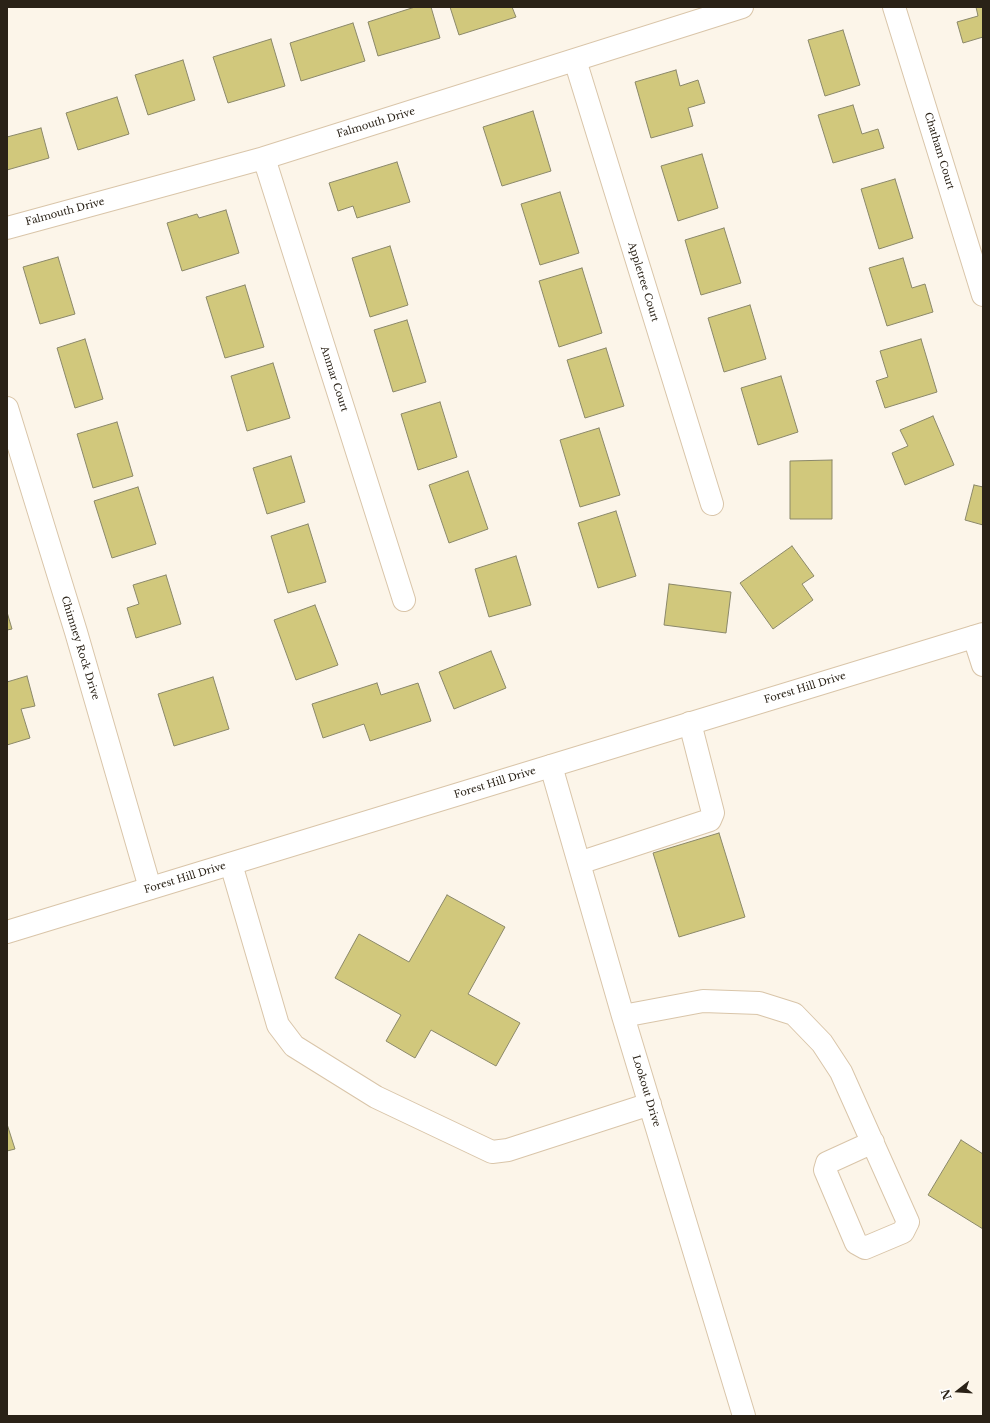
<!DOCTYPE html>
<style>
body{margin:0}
#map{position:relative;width:990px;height:1423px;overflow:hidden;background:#fcf5e9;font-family:"Libre Baskerville",serif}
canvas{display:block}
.frame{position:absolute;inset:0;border:8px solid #2a2217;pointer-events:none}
.north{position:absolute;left:938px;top:1371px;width:40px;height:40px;-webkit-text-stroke:3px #fff;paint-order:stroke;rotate:253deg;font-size:11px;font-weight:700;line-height:16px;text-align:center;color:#2a2217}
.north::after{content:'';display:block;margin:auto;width:14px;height:18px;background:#2a2217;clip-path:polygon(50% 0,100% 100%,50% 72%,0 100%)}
</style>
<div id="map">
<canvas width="990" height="1423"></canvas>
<div class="frame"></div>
<div class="north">N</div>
</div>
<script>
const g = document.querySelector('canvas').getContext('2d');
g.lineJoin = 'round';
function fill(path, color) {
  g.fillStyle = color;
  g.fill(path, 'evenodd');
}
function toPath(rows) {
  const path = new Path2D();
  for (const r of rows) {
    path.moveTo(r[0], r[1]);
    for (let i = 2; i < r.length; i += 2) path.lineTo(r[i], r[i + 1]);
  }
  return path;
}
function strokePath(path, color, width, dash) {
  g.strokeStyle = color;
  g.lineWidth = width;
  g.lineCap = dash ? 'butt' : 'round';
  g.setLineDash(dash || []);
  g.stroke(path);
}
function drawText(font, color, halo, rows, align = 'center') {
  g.font = font + ' "Libre Baskerville",serif';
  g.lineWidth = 3;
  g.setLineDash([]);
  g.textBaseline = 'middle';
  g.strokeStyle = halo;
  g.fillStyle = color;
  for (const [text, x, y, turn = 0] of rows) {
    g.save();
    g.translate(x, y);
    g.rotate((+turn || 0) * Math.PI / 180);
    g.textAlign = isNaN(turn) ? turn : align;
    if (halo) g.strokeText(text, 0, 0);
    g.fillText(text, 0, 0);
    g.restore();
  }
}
const building = toPath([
 [415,7,431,7,440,38,378,56,368,22,415,7],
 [450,7,512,7,516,17,459,35,450,7],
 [976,7,983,7,983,37,963,43,957,22,978,16,976,7],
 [353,23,365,61,301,81,290,43,353,23],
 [843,30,860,85,825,96,808,40,843,30],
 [271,39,285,86,228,103,213,57,271,39],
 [183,60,195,100,148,115,135,75,183,60],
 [676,70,680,86,698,80,705,103,688,108,693,126,651,138,635,82,676,70],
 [117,97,129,134,78,150,66,113,117,97],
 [853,105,862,134,878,129,884,148,833,163,818,115,853,105],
 [533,111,551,171,502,186,483,127,533,111],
 [41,128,49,158,7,170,7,137,41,128],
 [702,154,718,208,678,221,661,166,702,154],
 [397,162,410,202,357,218,353,206,338,211,329,183,397,162],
 [895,179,913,238,879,249,861,189,895,179],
 [560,192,579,253,540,265,521,204,560,192],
 [226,210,239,253,182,271,167,223,197,214,199,218,226,210],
 [724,228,741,283,701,295,685,240,724,228],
 [390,246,408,305,370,317,352,258,390,246],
 [58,257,75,314,40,324,23,267,58,257],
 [903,258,912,288,925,284,933,312,887,326,869,268,903,258],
 [582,268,602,333,559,347,539,281,582,268],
 [245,285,264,347,225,358,206,297,245,285],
 [750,305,766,359,724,372,708,318,750,305],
 [407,320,426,382,393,392,374,330,407,320],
 [85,339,103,399,75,408,57,348,85,339],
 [921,339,937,392,885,408,876,381,888,377,880,351,921,339],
 [606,348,624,406,585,418,567,360,606,348],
 [273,363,290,418,247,431,231,376,273,363],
 [781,376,798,432,758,445,741,388,781,376],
 [440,402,457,457,418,470,401,414,440,402],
 [933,416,954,465,905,485,892,453,908,446,900,430,933,416],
 [117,422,133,476,93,488,77,434,117,422],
 [599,428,620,495,580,507,560,440,599,428],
 [291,456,305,502,267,514,253,468,291,456],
 [832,460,832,519,790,519,790,461,832,460],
 [468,471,488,529,449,543,429,485,468,471],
 [974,485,983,487,983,525,965,520,974,485],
 [138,487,156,544,112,558,94,501,138,487],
 [616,511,636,576,598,588,578,523,616,511],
 [308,524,326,582,288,593,271,536,308,524],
 [792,546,814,576,802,584,813,600,773,629,740,583,792,546],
 [516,556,531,605,489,617,475,569,516,556],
 [166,575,181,624,136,638,127,608,139,604,133,585,166,575],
 [669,584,731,592,726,633,664,625,669,584],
 [315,605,338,665,296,680,274,620,315,605],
 [7,612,12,629,7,630,7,612],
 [491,651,506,688,454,709,439,672,491,651],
 [27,676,35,706,21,709,30,738,7,745,7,682,27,676],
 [213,677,229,729,174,746,158,694,213,677],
 [377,683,381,695,418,683,431,721,370,741,364,724,323,738,312,704,377,683],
 [719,833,745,917,679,937,653,853,719,833],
 [447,895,505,927,468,994,520,1023,496,1066,431,1030,415,1058,386,1041,401,1015,335,978,359,934,409,962,447,895],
 [7,1124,15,1149,7,1151,7,1124],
 [961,1140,983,1154,983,1229,928,1195,961,1140]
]);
fill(building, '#d1c87c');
strokePath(building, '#8b8869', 1);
const minor = toPath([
 [894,7,983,295],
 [575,60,712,504],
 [264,158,404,600],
 [7,228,264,158,742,7],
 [7,408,76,632,150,888],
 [974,637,983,665],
 [551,766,623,1016,744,1416],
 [579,863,710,820,713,813,690,723],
 [231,864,278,1025,294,1046,376,1097,492,1152,508,1150,650,1104],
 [623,1016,703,1001,759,1003,794,1014,822,1043,841,1072,908,1222,903,1232,865,1248,856,1243,825,1170,827,1163,873,1142]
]);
const major = toPath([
 [7,932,983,634]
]);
strokePath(minor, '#d9c5a9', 24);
strokePath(major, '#d9c5a9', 24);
strokePath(minor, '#fff', 22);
strokePath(major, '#fff', 22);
drawText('10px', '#2a2217', '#fff', [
 ["Falmouth Drive",376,123,-17],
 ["Chatham Court",939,151,73],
 ["Falmouth Drive",65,212,-15],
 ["Appletree Court",643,282,73],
 ["Anmar Court",334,379,72],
 ["Chimney Rock Drive",80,648,73],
 ["Forest Hill Drive",805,688,-17],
 ["Forest Hill Drive",495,783,-17],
 ["Forest Hill Drive",185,878,-17],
 ["Lookout Drive",646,1091,73]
]);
</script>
